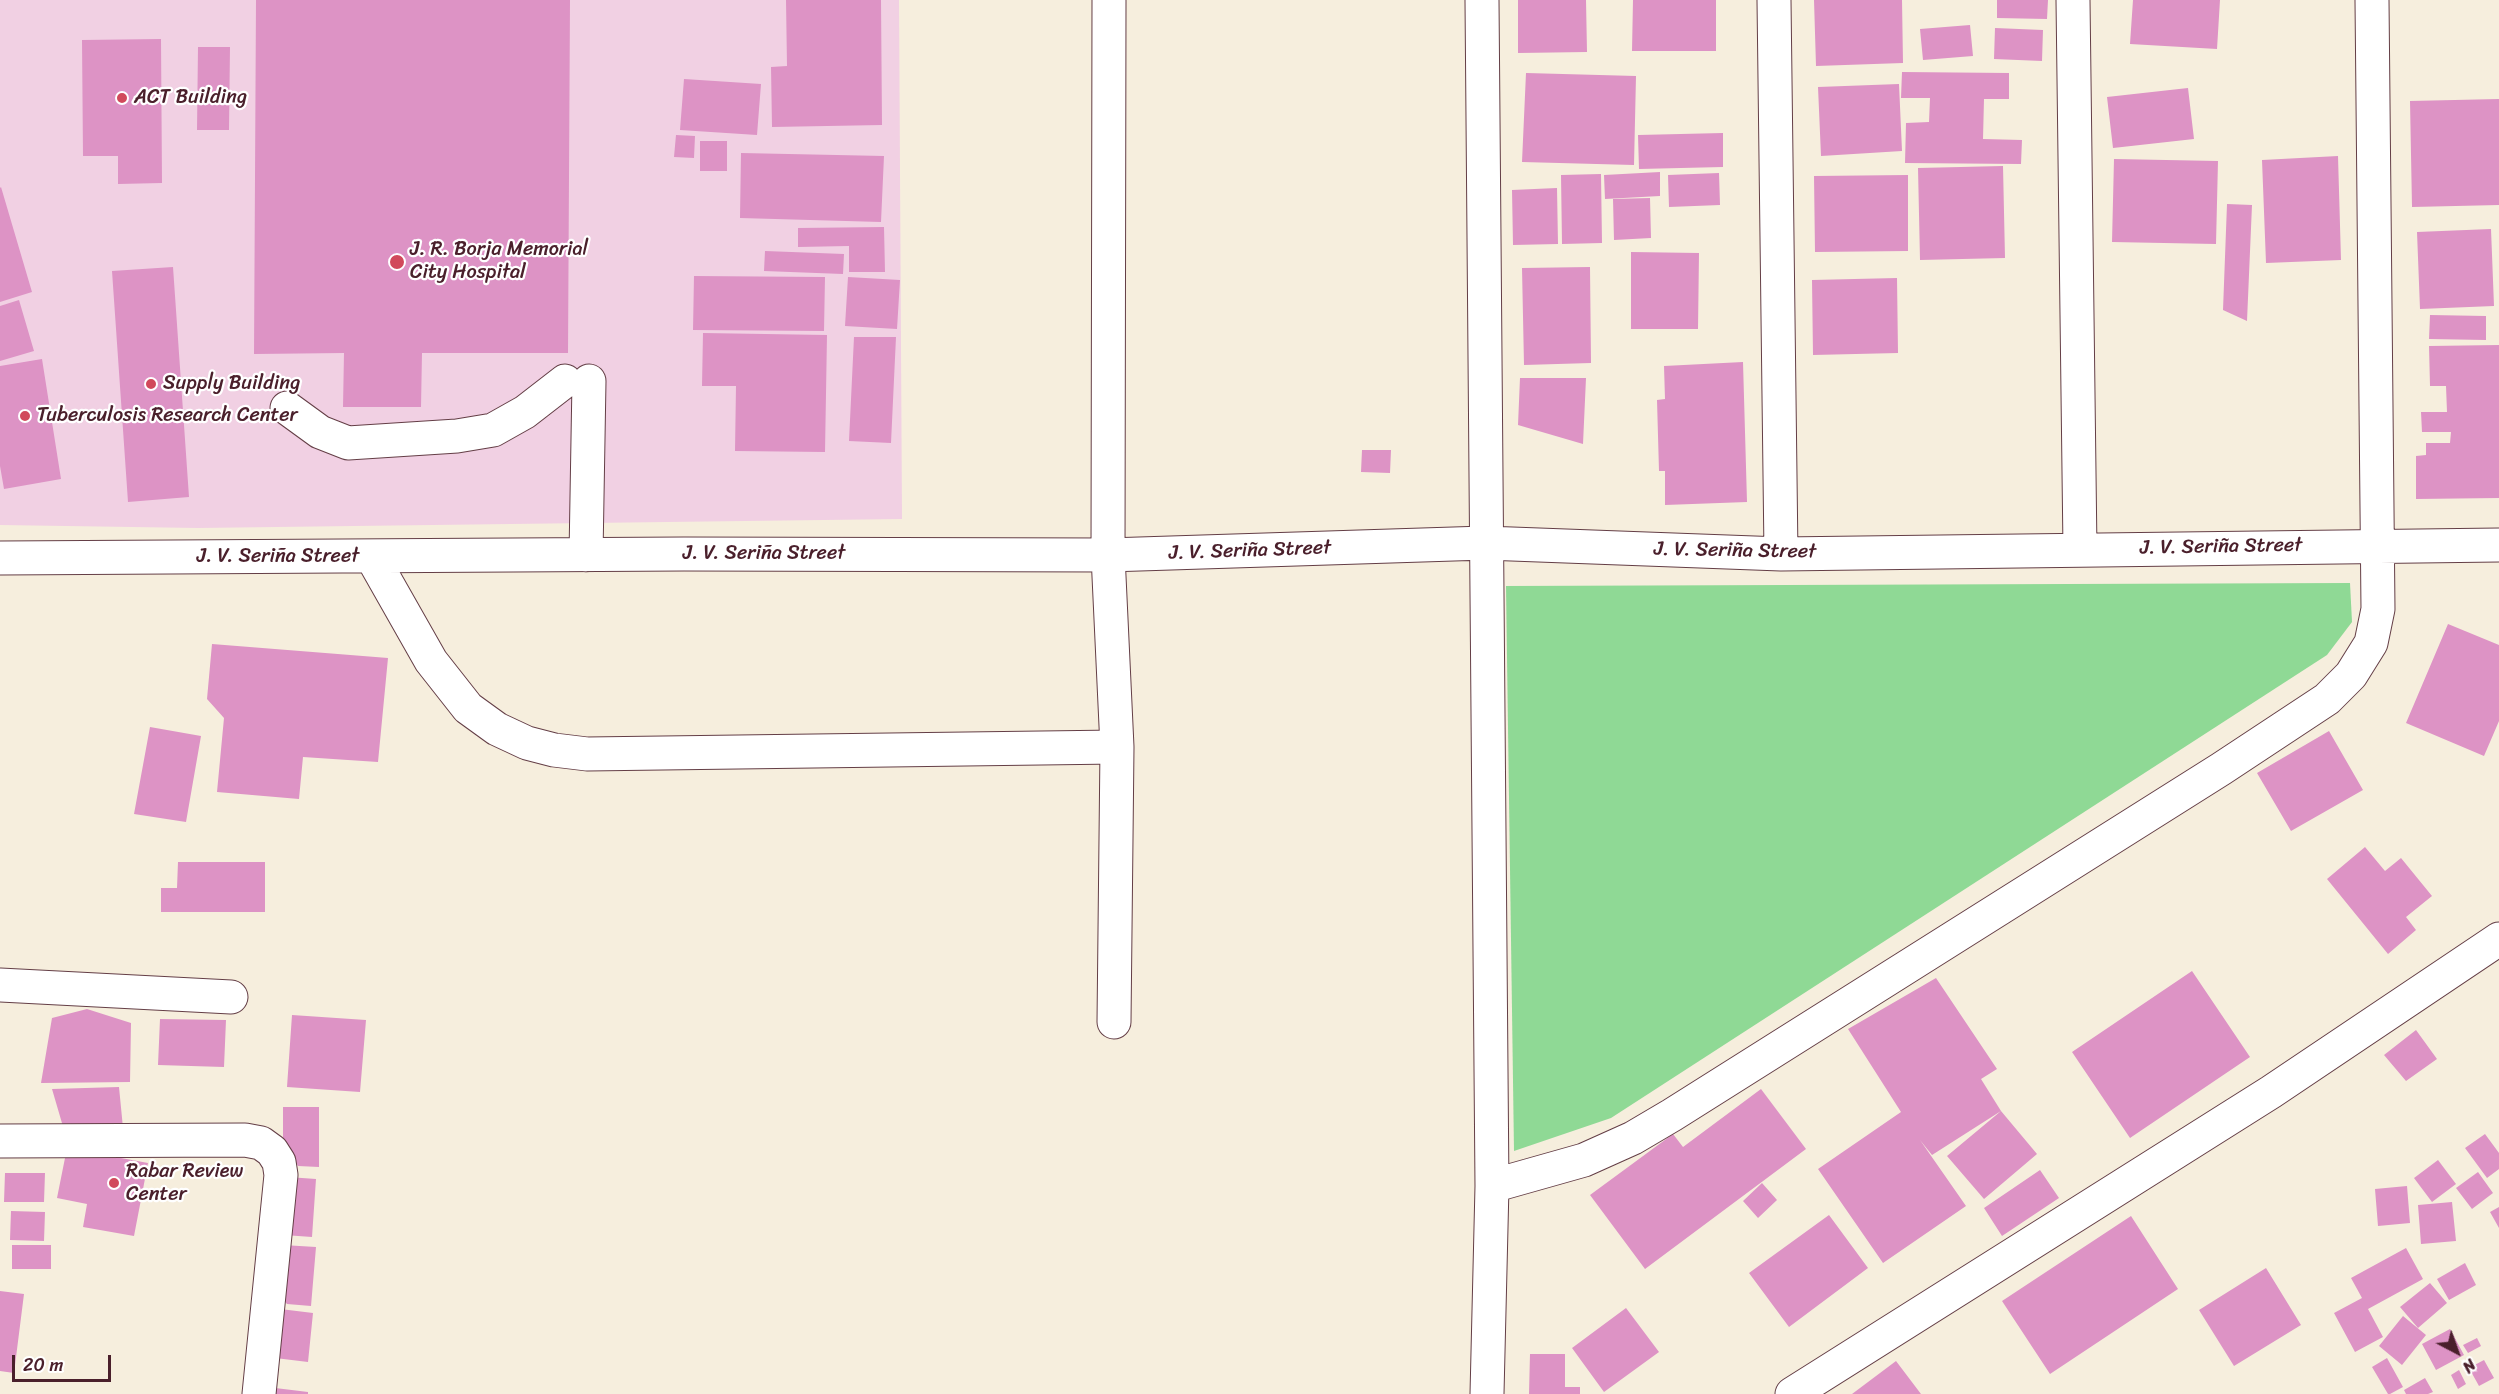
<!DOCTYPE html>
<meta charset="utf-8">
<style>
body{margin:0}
#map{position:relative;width:2499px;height:1394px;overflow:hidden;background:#f6eedd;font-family:Sriracha,sans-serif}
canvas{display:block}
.north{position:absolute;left:2427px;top:1322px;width:60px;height:60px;-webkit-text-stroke:4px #fff;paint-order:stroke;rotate:139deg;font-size:16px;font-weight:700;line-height:24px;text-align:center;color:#4a1f2b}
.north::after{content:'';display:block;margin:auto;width:21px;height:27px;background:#4a1f2b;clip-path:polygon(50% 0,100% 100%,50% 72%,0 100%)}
.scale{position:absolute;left:12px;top:1355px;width:99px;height:27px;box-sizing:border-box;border:3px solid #4a1f2b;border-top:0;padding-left:8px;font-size:18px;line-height:21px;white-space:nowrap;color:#4a1f2b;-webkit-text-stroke:4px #fff;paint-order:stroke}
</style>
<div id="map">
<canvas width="2499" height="1394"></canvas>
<div class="north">N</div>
<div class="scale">20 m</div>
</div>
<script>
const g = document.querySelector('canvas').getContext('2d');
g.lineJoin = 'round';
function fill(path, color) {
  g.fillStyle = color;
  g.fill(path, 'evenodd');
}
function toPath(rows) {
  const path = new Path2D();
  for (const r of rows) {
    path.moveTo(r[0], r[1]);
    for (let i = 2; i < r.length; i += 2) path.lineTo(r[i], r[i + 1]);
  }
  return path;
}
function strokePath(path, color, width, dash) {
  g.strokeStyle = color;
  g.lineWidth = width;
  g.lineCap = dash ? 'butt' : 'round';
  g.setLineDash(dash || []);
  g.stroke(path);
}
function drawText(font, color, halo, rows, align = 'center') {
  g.font = font + ' Sriracha,sans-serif';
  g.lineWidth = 4.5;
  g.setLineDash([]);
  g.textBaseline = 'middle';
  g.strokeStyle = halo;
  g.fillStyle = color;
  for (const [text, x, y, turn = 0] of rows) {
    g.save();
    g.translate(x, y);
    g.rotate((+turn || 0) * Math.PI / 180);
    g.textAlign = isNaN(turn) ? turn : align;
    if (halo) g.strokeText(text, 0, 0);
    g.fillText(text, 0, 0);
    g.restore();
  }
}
fill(toPath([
 [0,0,899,0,902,519,198,528,0,525]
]), '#f1d0e3');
fill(toPath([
 [2350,583,2352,622,2327,655,1611,1118,1514,1151,1506,586]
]), '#8fd995');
fill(toPath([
 [256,0,570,0,568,353,422,353,421,407,343,407,344,353,254,354],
 [786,0,881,0,882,125,772,127,771,67,787,66],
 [1518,0,1586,0,1587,52,1518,53],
 [1633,0,1716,0,1716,51,1632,51],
 [1814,0,1902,0,1903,63,1816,66],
 [1997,0,2048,0,2047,19,1997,18],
 [2133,0,2220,0,2217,49,2130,44],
 [1970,25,1973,56,1923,60,1920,29],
 [1995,28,2043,30,2042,61,1994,59],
 [161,39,162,183,118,184,118,156,83,156,82,40],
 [198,47,230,47,229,130,197,130],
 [1902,72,2009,73,2009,99,1984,99,1983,139,2022,140,2021,164,1905,163,1906,123,1929,122,1930,98,1901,98],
 [1526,73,1636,76,1634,165,1522,162],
 [684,79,761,84,757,135,680,130],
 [1899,84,1902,151,1821,156,1818,87],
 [2188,88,2194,139,2113,148,2107,97],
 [2499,99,2499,205,2412,207,2410,101],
 [1723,133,1723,167,1639,169,1638,135],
 [676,135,695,136,694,158,674,157],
 [700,141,727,141,727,171,700,171],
 [741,153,884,156,881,222,740,218],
 [2338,156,2341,260,2266,263,2262,160],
 [2114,159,2218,161,2216,244,2112,242],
 [2003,166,2005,258,1920,260,1918,168],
 [1660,172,1660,196,1605,199,1604,175],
 [1719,173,1720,205,1669,207,1668,175],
 [1601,174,1602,243,1562,244,1561,175],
 [1908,175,1908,251,1815,252,1814,176],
 [1,187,32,292,0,302,0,188],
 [1557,188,1558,244,1513,245,1512,190],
 [1650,198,1651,238,1614,240,1613,199],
 [2227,204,2252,205,2247,321,2223,310],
 [884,227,885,272,849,272,849,246,798,247,798,228],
 [2491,229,2494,306,2420,309,2417,232],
 [765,251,844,254,843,274,764,271],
 [1631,252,1699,253,1698,329,1631,329],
 [173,267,189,497,128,502,112,271],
 [1590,267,1591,363,1524,365,1522,268],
 [694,276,825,277,824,331,693,330],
 [848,277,900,280,897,329,845,326],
 [1897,278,1898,353,1813,355,1812,280],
 [19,300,34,351,0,361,0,306],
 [2430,315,2486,316,2486,340,2429,339],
 [703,333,827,335,825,452,735,451,736,386,702,386],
 [854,337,896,337,891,443,849,441],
 [2499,345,2499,498,2416,499,2416,456,2426,455,2426,443,2450,443,2451,432,2422,432,2421,412,2447,412,2446,386,2430,386,2429,346],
 [42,359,61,479,4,489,0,466,0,366],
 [1743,362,1747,502,1665,505,1665,471,1659,471,1657,400,1665,399,1664,366],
 [1520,378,1586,378,1583,444,1518,425],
 [1362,450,1391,450,1390,473,1361,472],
 [2448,624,2499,645,2499,721,2484,756,2406,723],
 [212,644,388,658,378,762,303,757,299,799,217,792,224,718,207,699],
 [150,727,201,736,186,822,134,814],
 [2329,731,2363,790,2291,831,2257,773],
 [2365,847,2385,871,2401,858,2432,896,2406,917,2416,930,2388,954,2327,879],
 [178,862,265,862,265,912,161,912,161,888,177,888],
 [2192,971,2250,1057,2130,1138,2072,1052],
 [1936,978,1997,1069,1981,1079,2001,1111,2037,1154,1984,1199,1947,1156,2001,1111,1932,1155,1920,1140,1966,1206,1883,1263,1818,1169,1901,1112,1848,1029],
 [87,1009,131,1023,130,1082,41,1083,52,1018],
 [292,1015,366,1020,360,1092,287,1087],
 [160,1019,226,1020,224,1067,158,1065],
 [2416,1030,2437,1059,2406,1081,2384,1055],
 [119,1087,123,1128,64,1130,52,1089],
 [1761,1089,1806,1149,1645,1269,1590,1195,1673,1134,1683,1147],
 [283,1107,319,1107,319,1167,298,1166,283,1139],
 [2485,1134,2499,1153,2499,1169,2487,1178,2465,1148],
 [67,1148,148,1163,134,1236,83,1227,87,1204,57,1198],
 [2438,1160,2456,1184,2432,1202,2414,1178],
 [2040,1170,2059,1198,2002,1236,1984,1208],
 [2478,1172,2493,1193,2472,1209,2456,1188],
 [5,1173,45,1173,44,1202,4,1202],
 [288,1177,316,1179,312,1237,284,1235],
 [1762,1183,1777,1200,1758,1218,1743,1201],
 [2407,1186,2410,1223,2378,1226,2375,1189],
 [2452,1202,2456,1241,2421,1244,2418,1205],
 [2499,1207,2499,1228,2490,1212],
 [11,1211,45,1212,44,1241,10,1240],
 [1829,1215,1868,1268,1789,1327,1749,1273],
 [2131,1216,2178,1289,2050,1374,2002,1301],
 [12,1245,51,1245,51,1269,12,1269],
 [283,1245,316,1247,311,1306,287,1304,279,1295],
 [2406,1248,2423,1279,2368,1309,2383,1337,2355,1352,2334,1313,2362,1298,2351,1278],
 [2465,1263,2476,1285,2449,1300,2437,1279],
 [2266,1268,2301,1325,2234,1366,2199,1310],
 [2430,1283,2447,1303,2418,1328,2400,1307],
 [0,1291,24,1294,14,1373,0,1371],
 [272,1308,313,1313,308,1362,267,1357],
 [1626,1308,1659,1352,1604,1392,1572,1348],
 [2403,1316,2426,1335,2402,1365,2379,1346],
 [2450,1329,2464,1355,2436,1370,2422,1344],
 [2477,1338,2481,1346,2468,1353,2463,1345],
 [1530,1354,1565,1354,1565,1387,1580,1387,1580,1394,1529,1394],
 [2387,1358,2403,1387,2390,1394,2388,1394,2372,1367],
 [2484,1360,2494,1378,2479,1386,2469,1368],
 [1896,1361,1921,1394,1852,1394],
 [2459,1370,2466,1384,2458,1389,2451,1375],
 [2425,1378,2433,1392,2428,1394,2406,1394,2404,1390],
 [267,1387,308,1392,308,1394,266,1394]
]), '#dd93c5');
const minor = toPath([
 [1109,0,1108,555,1117,747,1114,1022],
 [1482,0,1492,1186,1487,1394],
 [1774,0,1781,554],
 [2073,0,2080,550],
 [287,408,320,432,348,443,457,436,493,430,525,412,565,381],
 [586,555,589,381],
 [372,557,431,661,468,708,497,729,527,743,554,750,587,754,1117,747],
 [0,558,684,554,1108,555,1485,543,1781,554,2499,545],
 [0,985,231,997],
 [0,1141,245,1140,261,1143,272,1151,279,1162,281,1175,259,1394],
 [1492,1186,1584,1160,1633,1138,1672,1115,2221,769,2327,699,2351,675,2371,643,2378,609,2372,0],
 [1792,1394,2271,1092,2499,939]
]);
strokePath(minor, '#643e46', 35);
strokePath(minor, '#fff', 33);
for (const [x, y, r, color] of [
 [122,98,6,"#d1495b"],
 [397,262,8,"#d1495b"],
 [151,384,6,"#d1495b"],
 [25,416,6,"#d1495b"],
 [114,1183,6,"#d1495b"]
]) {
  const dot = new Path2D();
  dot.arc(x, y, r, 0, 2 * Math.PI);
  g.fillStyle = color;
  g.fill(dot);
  strokePath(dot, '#fff', 2);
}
drawText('20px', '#4a1f2b', '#fff', [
 ["ACT Building",134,98],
 ["J. R. Borja Memorial",410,250],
 ["City Hospital",410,273],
 ["Supply Building",163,384],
 ["Tuberculosis Research Center",37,416],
 ["Rabar Review",126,1172],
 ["Center",126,1195]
], 'left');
drawText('20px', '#4a1f2b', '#fff', [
 ["J. V. Seriña Street",2221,547,-1],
 ["J. V. Seriña Street",1250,551,-2],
 ["J. V. Seriña Street",1735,551,1],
 ["J. V. Seriña Street",764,554],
 ["J. V. Seriña Street",278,557]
]);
</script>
